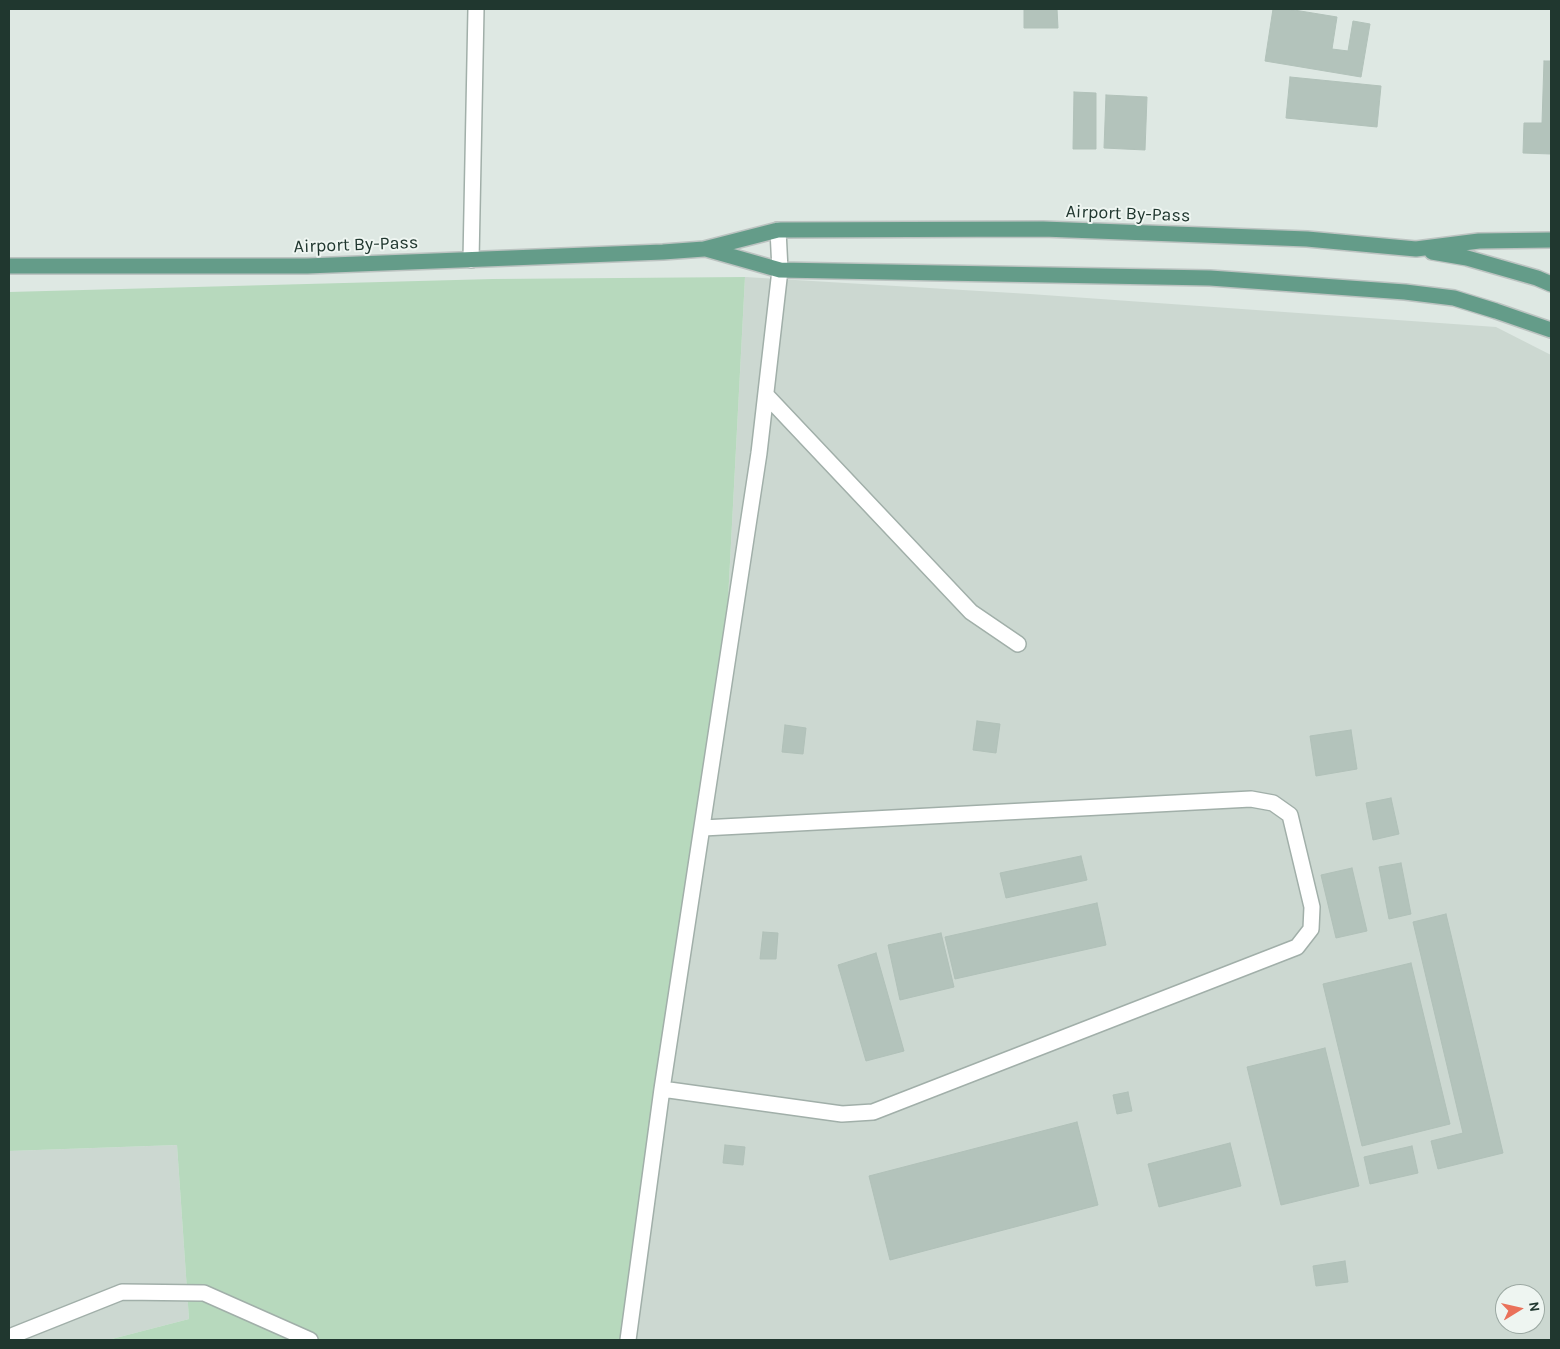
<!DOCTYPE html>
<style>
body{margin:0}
#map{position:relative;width:1560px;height:1349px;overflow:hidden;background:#dee8e3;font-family:Karla,sans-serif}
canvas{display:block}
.frame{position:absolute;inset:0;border:10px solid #20372f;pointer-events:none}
.north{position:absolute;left:1495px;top:1284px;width:50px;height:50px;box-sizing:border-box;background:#eef5f1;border:1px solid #9ca9a3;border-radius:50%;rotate:81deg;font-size:14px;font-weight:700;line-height:20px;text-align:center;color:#20372f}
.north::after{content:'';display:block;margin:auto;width:18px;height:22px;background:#ea715a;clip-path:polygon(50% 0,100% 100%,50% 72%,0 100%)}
</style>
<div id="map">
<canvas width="1560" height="1349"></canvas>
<div class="frame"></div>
<div class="north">N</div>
</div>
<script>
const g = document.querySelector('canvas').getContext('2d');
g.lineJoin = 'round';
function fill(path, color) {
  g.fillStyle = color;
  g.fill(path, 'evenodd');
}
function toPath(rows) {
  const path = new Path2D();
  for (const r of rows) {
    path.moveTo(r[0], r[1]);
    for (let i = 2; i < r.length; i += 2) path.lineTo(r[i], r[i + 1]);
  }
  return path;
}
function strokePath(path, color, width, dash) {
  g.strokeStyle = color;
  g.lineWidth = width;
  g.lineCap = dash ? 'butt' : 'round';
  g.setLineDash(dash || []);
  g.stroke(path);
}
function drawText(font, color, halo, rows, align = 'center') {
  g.font = font + ' Karla,sans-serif';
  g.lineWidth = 4;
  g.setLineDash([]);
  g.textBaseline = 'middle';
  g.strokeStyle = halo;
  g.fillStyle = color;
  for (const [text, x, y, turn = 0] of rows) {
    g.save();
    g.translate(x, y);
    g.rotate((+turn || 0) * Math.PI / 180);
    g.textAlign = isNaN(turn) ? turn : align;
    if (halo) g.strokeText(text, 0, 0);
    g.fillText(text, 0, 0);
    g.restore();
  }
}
fill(toPath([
 [745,277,1030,294,1496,327,1551,355,1551,1340,625,1340,720,752],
 [1505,1294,1535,1294,1535,1324,1505,1324],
 [177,1145,189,1319,108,1340,9,1340,9,1151]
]), '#ccd8d1');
fill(toPath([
 [745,277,720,752,625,1340,108,1340,189,1319,177,1145,9,1151,9,292,493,279]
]), '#b7d9bd');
const building = toPath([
 [1024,9,1057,9,1058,28,1024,28,1024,9],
 [1273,9,1288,9,1337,17,1332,49,1348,51,1353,21,1370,24,1361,77,1265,61,1273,9],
 [1544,61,1551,61,1551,154,1523,153,1524,123,1542,123,1544,61],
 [1290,77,1381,86,1377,127,1286,118,1290,77],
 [1074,92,1096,93,1096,149,1073,149,1074,92],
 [1106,95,1147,97,1145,150,1104,148,1106,95],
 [977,721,1000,724,996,753,973,750,977,721],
 [785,725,806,728,803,754,782,752,785,725],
 [1351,730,1357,769,1316,776,1310,736,1351,730],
 [1391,798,1399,834,1373,840,1366,803,1391,798],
 [1081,856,1087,880,1006,898,1000,873,1081,856],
 [1401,863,1411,914,1389,919,1379,867,1401,863],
 [1352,868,1367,931,1336,938,1321,875,1352,868],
 [1097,903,1106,945,955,979,945,937,1097,903],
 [1446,914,1503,1153,1438,1169,1431,1141,1463,1133,1413,922,1446,914],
 [763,932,778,933,776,959,760,959,763,932],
 [941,933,954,987,900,1000,888,945,941,933],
 [876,953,904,1051,866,1061,838,965,876,953],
 [1411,963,1450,1124,1362,1146,1323,984,1411,963],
 [1325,1048,1359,1186,1281,1205,1247,1067,1325,1048],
 [1128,1092,1132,1111,1117,1114,1113,1095,1128,1092],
 [1077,1122,1098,1205,890,1260,869,1176,1077,1122],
 [1230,1143,1241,1186,1159,1207,1148,1164,1230,1143],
 [725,1145,745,1147,743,1165,723,1163,725,1145],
 [1412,1146,1418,1173,1370,1184,1364,1157,1412,1146],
 [1345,1261,1348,1282,1316,1286,1313,1266,1345,1261]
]);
fill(building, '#b3c3bb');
strokePath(building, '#b1c1b9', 1);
const minor = toPath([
 [471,260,476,9],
 [766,395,971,612,1018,644],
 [662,1089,842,1114,873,1112,1297,947,1311,929,1312,907,1290,815,1273,803,1251,799,703,828],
 [9,1340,14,1335,122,1292,204,1293,310,1340],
 [628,1340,662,1089,759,453,780,270,778,230]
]);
const major = toPath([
 [706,249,780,270,1210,278,1405,292,1454,298,1496,311,1551,330],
 [1432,252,1467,258,1537,278,1551,284],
 [9,266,307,266,663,252,704,249,778,230,1043,229,1307,239,1416,249,1479,241,1551,240]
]);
strokePath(minor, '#a1afa9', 18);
strokePath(major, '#bcc3c1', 18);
strokePath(minor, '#fff', 15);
strokePath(major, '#649c89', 15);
drawText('18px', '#20372f', '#eef5f1', [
 ["Airport By-Pass",1128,214,2],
 ["Airport By-Pass",356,245,-2]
]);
</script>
